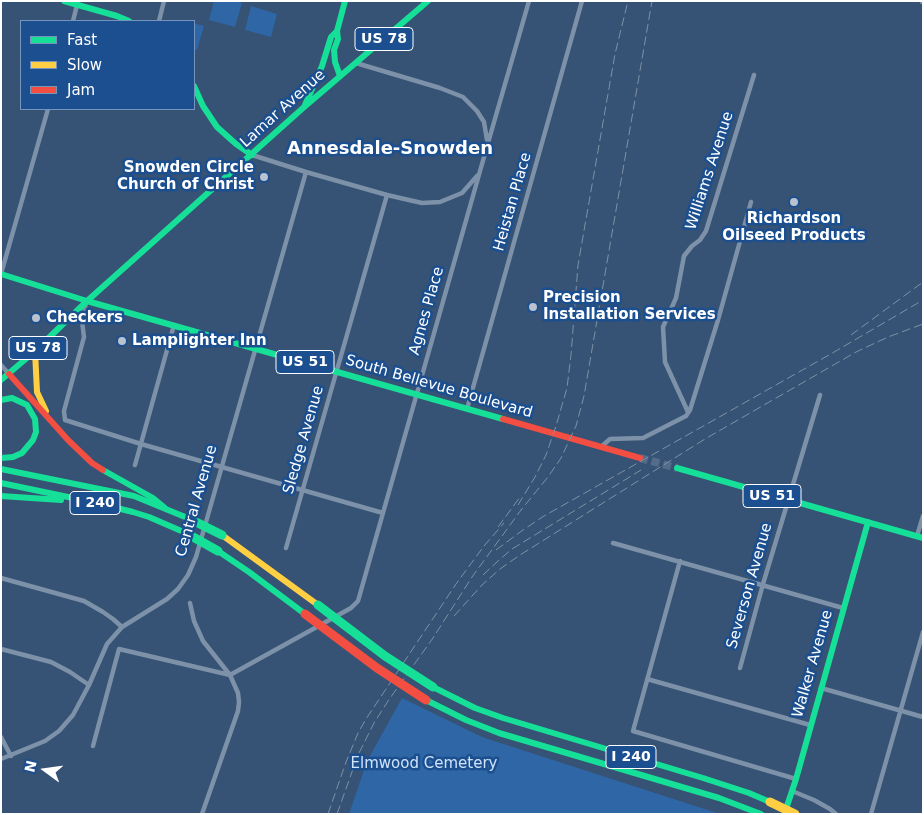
<!DOCTYPE html>
<style>
body{margin:0}
#map{position:relative;width:924px;height:815px;overflow:hidden;background:#365274;font-family:"DejaVu Sans",sans-serif}
canvas{display:block}
.frame{position:absolute;inset:0;border:2px solid #fff;pointer-events:none}
.legend{position:absolute;left:20px;top:20px;width:175px;height:90px;box-sizing:border-box;background:#1b4f8f;border:1px solid #7695bc;margin:0;padding:6px 9px;list-style:none;font-size:15px;color:#fff}
.legend li{display:flex;align-items:center;gap:10px;height:25px}
.legend b{width:25px;border:1px solid #7695bc}
.north{position:absolute;left:20px;top:745px;width:50px;height:50px;-webkit-text-stroke:4px #1b4f8f;paint-order:stroke;rotate:284deg;font-size:14px;font-weight:700;line-height:20px;text-align:center;color:#fff}
.north::after{content:'';display:block;margin:auto;width:18px;height:22px;background:#fff;clip-path:polygon(50% 0,100% 100%,50% 72%,0 100%)}
</style>
<div id="map">
<canvas width="924" height="815"></canvas>
<div class="frame"></div>
<ul class="legend">
<li><b style="height:6px;background:#16e098"></b>Fast</li>
<li><b style="height:6px;background:#ffcf43"></b>Slow</li>
<li><b style="height:6px;background:#f24e42"></b>Jam</li>
</ul>
<div class="north">N</div>
</div>
<script>
const g = document.querySelector('canvas').getContext('2d');
g.lineJoin = 'round';
function fill(path, color) {
  g.fillStyle = color;
  g.fill(path, 'evenodd');
}
function toPath(rows) {
  const path = new Path2D();
  for (const r of rows) {
    path.moveTo(r[0], r[1]);
    for (let i = 2; i < r.length; i += 2) path.lineTo(r[i], r[i + 1]);
  }
  return path;
}
function strokePath(path, color, width, dash) {
  g.strokeStyle = color;
  g.lineWidth = width;
  g.lineCap = dash ? 'butt' : 'round';
  g.setLineDash(dash || []);
  g.stroke(path);
}
function drawText(font, color, halo, rows, align = 'center') {
  g.font = font + ' "DejaVu Sans",sans-serif';
  g.lineWidth = 5;
  g.setLineDash([]);
  g.textBaseline = 'middle';
  g.strokeStyle = halo;
  g.fillStyle = color;
  for (const [text, x, y, turn = 0] of rows) {
    g.save();
    g.translate(x, y);
    g.rotate((+turn || 0) * Math.PI / 180);
    g.textAlign = isNaN(turn) ? turn : align;
    if (halo) g.strokeText(text, 0, 0);
    g.fillText(text, 0, 0);
    g.restore();
  }
}
fill(toPath([
 [214,1,236,1,242,3,235,27,209,20],
 [251,6,277,14,271,37,245,30],
 [194,23,204,26,197,50,194,49],
 [402,698,482,737,720,814,349,814,367,761]
]), '#2f66a5');
strokePath(toPath([
 [640,458,677,468]
]), '#546c89', 8, [8, 4]);
strokePath(toPath([
 [922,2,923,2],
 [73,21,78,1],
 [159,21,164,1],
 [356,63,440,88,463,97,477,111,484,122,487,140],
 [252,155,306,172,387,195,422,203,440,202,462,193,477,176],
 [1,274,48,109],
 [86,303,82,321,84,337,64,411,65,420,141,444,383,513],
 [1,365,9,374],
 [467,409,582,1],
 [688,412,665,362,663,327,676,298,684,256,692,246,700,240,706,231,754,75],
 [601,447,610,439,643,438,686,416,690,410,718,320,751,202],
 [135,465,174,325],
 [917,536,923,516],
 [613,543,843,608],
 [286,548,387,195],
 [680,561,633,731,796,779],
 [1,578,84,601,103,612,113,619,122,627],
 [190,603,194,621,203,641,230,675,238,693,239,702,238,711,202,814],
 [1,649,51,662,70,672,89,685],
 [740,668,763,584,820,395],
 [230,675,351,608,358,601,488,143,529,1],
 [647,679,810,725],
 [821,688,923,717],
 [1,737,11,756],
 [93,746,119,649,230,675],
 [1,759,45,741,59,731,73,715,89,685,107,644,122,627,167,599,178,589,188,575,196,557,306,172],
 [792,791,814,800,830,809,836,814],
 [871,814,923,632]
]), '#7d92a8', 4.5);
strokePath(toPath([
 [64,1,117,16,129,21],
 [340,76,335,62,334,50,338,39,337,31,345,1],
 [194,86,203,106,217,127,236,144,252,155],
 [305,105,322,66,331,37,337,31],
 [1,274,87,301,503,419],
 [1,380,35,351,87,301,303,108,428,1],
 [1,400,12,398,27,405,35,419,36,432,33,440,22,453,13,457,1,458],
 [677,468,923,538],
 [1,469,134,496,190,519],
 [103,470,153,498,165,508],
 [1,483,92,502,133,512,149,517,186,533],
 [1,496,61,500],
 [218,551,249,572,305,614],
 [433,687,475,708,503,718,703,778,749,793,770,802],
 [426,700,466,720,499,733,719,798,761,814],
 [785,812,796,779,868,522]
]), '#16e098', 6);
strokePath(toPath([
 [35,351,37,392,46,411],
 [222,535,318,605]
]), '#ffcf43', 6);
strokePath(toPath([
 [9,374,68,440,92,463,103,470],
 [503,419,640,458]
]), '#f24e42', 6);
strokePath(toPath([
 [851,335,923,282],
 [518,505,535,477,546,455,556,426,567,388,571,355,578,265,615,54,628,1],
 [498,527,520,497],
 [496,550,523,530,544,516,829,355,923,300],
 [483,575,498,561,512,549,641,470],
 [454,616,482,585,500,569,520,555,705,439,856,352,888,337,923,324],
 [328,814,346,762,358,733,366,719,456,584,484,546,504,523],
 [337,814,358,755,374,723,388,701,433,638,472,577,521,510,548,477,561,458,576,426,584,396,652,1]
]), '#7e92a7', 1, [9, 4]);
strokePath(toPath([
 [190,519,222,535],
 [186,533,218,551],
 [318,605,385,656,433,687]
]), '#16e098', 9);
strokePath(toPath([
 [770,802,795,814]
]), '#ffcf43', 9);
strokePath(toPath([
 [305,614,377,668,426,700]
]), '#f24e42', 9);
for (const [x, y, r, color] of [
 [264,177,5,"#b9c2ce"],
 [794,202,5,"#b9c2ce"],
 [533,307,5,"#b9c2ce"],
 [36,318,5,"#b9c2ce"],
 [122,341,5,"#b9c2ce"]
]) {
  const dot = new Path2D();
  dot.arc(x, y, r, 0, 2 * Math.PI);
  g.fillStyle = color;
  g.fill(dot);
  strokePath(dot, '#1b4f8f', 2);
}
for (const [x, y, w] of [
 [384,39,58],
 [38,348,58],
 [305,362,58],
 [772,496,58],
 [95,503,50],
 [631,757,50]
]) {
  const box = new Path2D();
  box.roundRect(x - w / 2, y - 11.5, w, 23, 4);
  g.fillStyle = '#1b4f8f';
  g.fill(box);
  strokePath(box, '#fff', 1);
}
drawText('bold 14px', '#fff', null, [
 ["US 78",384,39],
 ["US 78",38,348],
 ["US 51",305,362],
 ["US 51",772,496],
 ["I 240",95,503],
 ["I 240",631,757]
]);
drawText('15px', '#fff', '#1b4f8f', [
 ["Lamar Avenue",283,109,-42],
 ["Williams Avenue",710,171,-72],
 ["Heistan Place",513,202,-74],
 ["Agnes Place",427,311,-74],
 ["South Bellevue Boulevard",439,387,16],
 ["Sledge Avenue",304,440,-74],
 ["Central Avenue",197,501,-74],
 ["Severson Avenue",750,586,-74],
 ["Walker Avenue",813,664,-74]
]);
drawText('bold 15px', '#fff', '#1b4f8f', [
 ["Snowden Circle",254,168,"right"],
 ["Church of Christ",254,185,"right"],
 ["Richardson",794,219,"center"],
 ["Oilseed Products",794,236,"center"],
 ["Precision",543,298],
 ["Installation Services",543,315],
 ["Checkers",46,318],
 ["Lamplighter Inn",132,341]
], 'left');
drawText('15px', '#cfe3fa', '#1b4f8f', [
 ["Elmwood Cemetery",424,764]
]);
drawText('bold 18px', '#fff', '#1b4f8f', [
 ["Annesdale-Snowden",390,149]
]);
</script>
